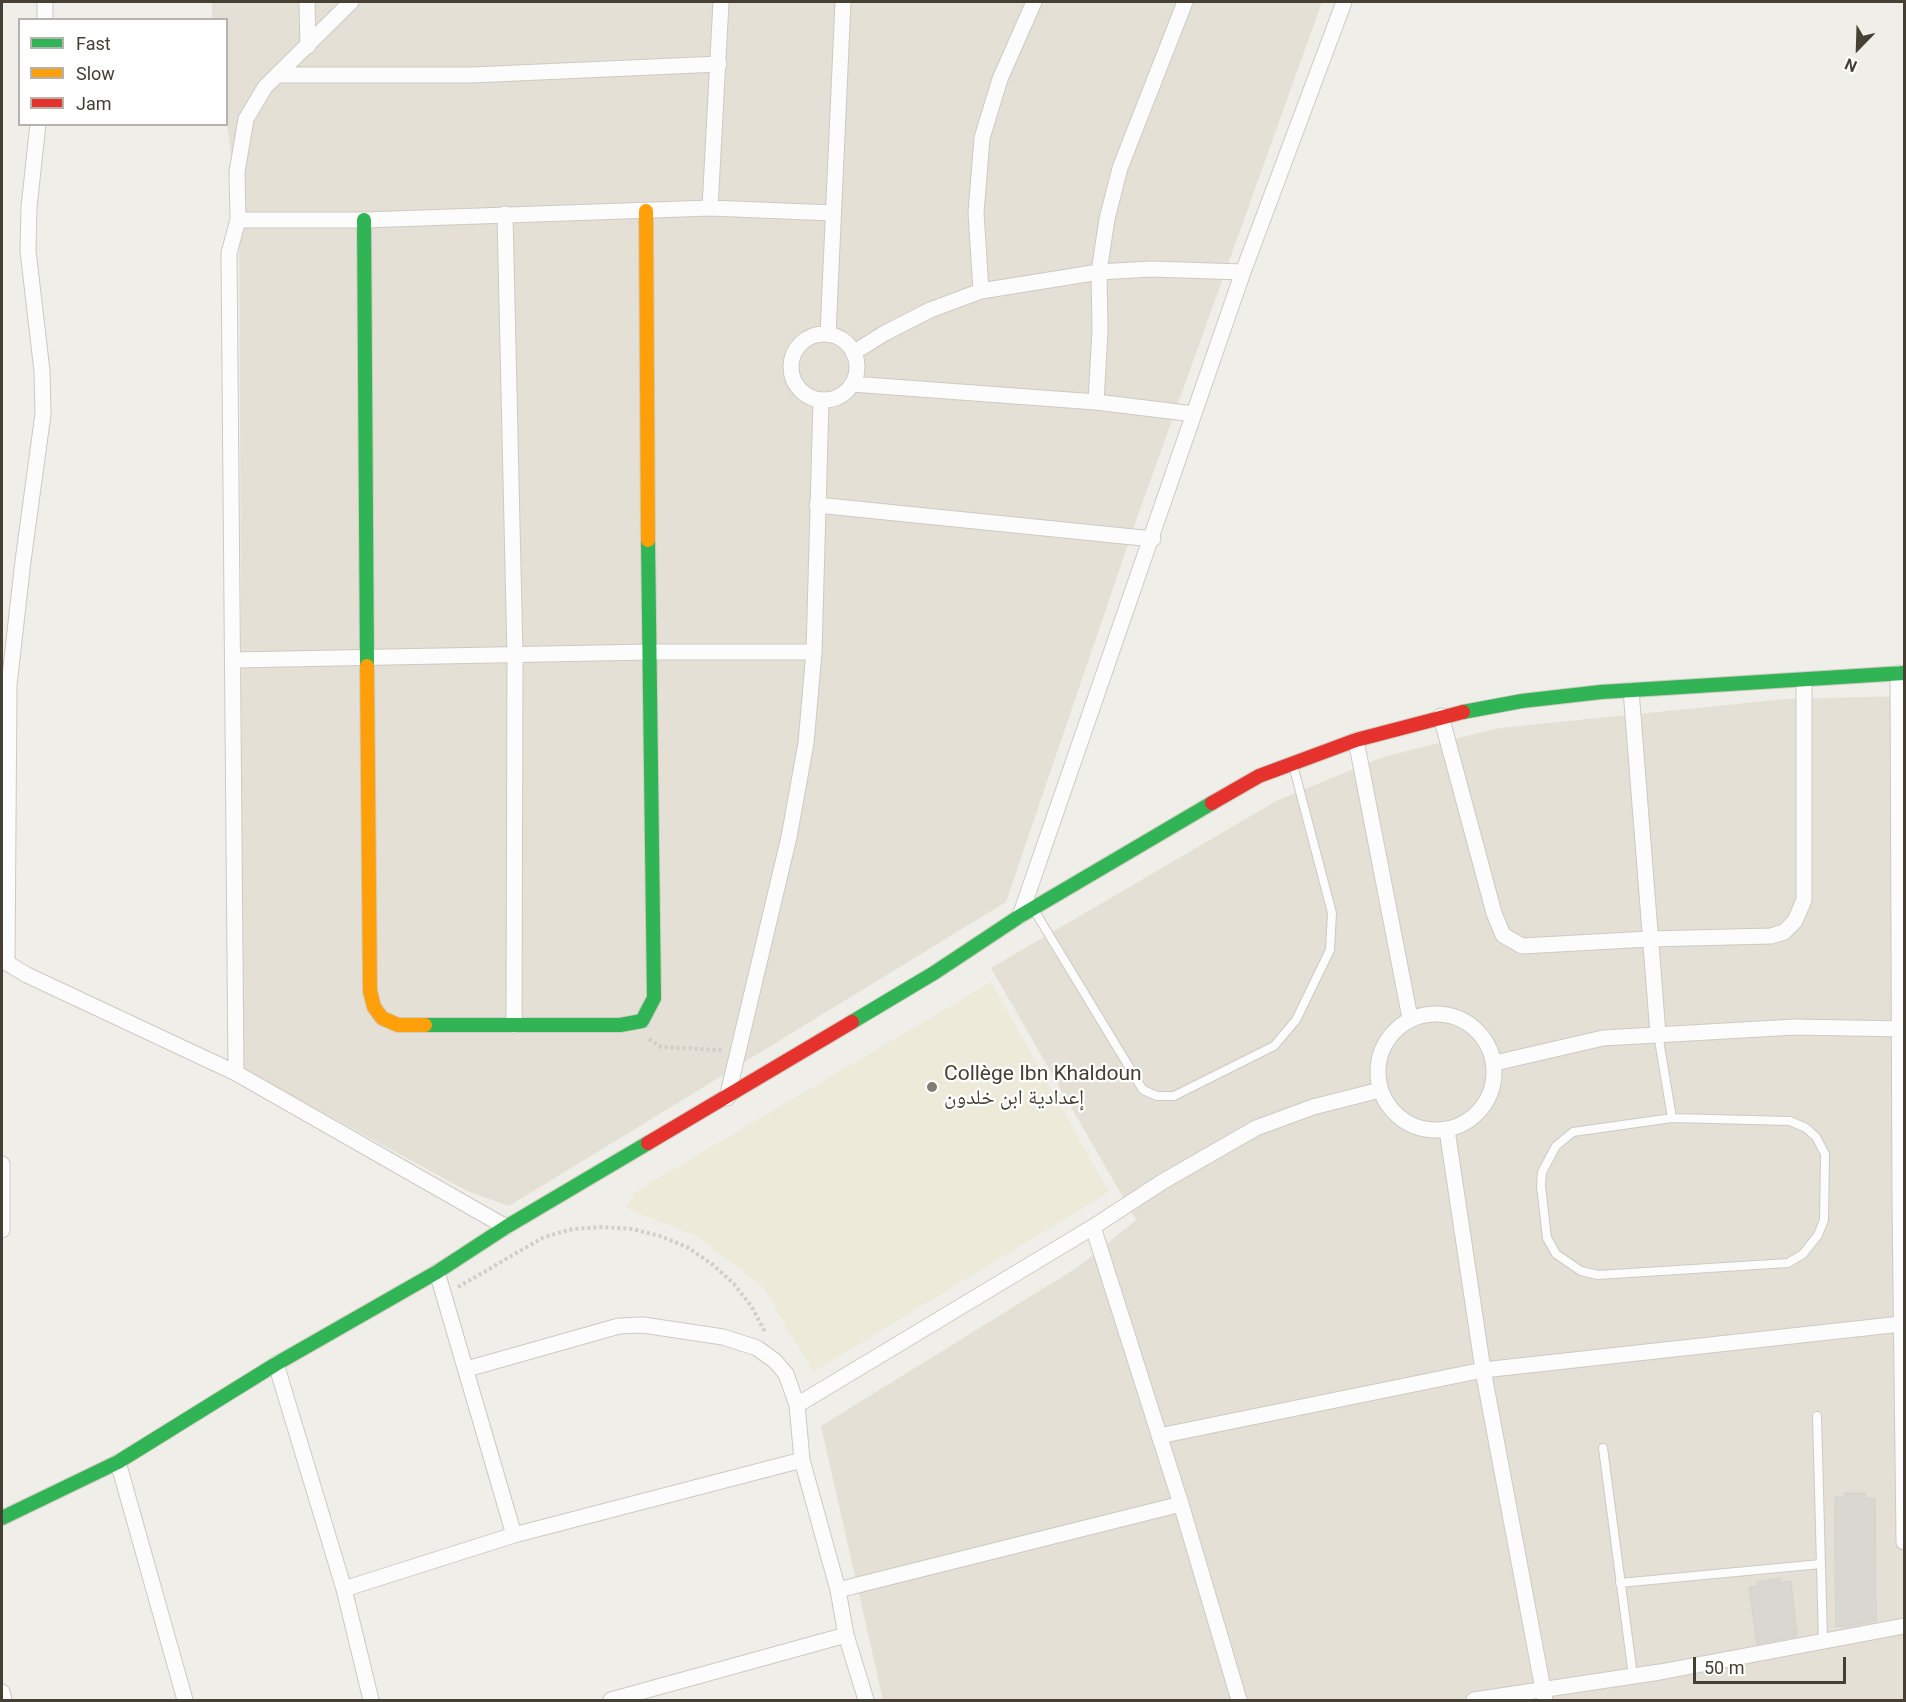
<!DOCTYPE html>
<meta charset="utf-8">
<style>
body{margin:0}
#map{position:relative;width:1906px;height:1702px;overflow:hidden;background:#f0eee8;font-family:Roboto,sans-serif}
canvas{display:block}
.frame{position:absolute;inset:0;border:3px solid #464034;pointer-events:none}
.legend{position:absolute;left:18px;top:18px;width:210px;height:108px;box-sizing:border-box;background:#fff;border:2px solid #b5b3ae;margin:0;padding:8px 10px;list-style:none;font-size:18px;color:#464034}
.legend li{display:flex;align-items:center;gap:12px;height:30px}
.legend b{width:30px;border:2px solid #b5b3ae}
.north{position:absolute;left:1828px;top:18px;width:60px;height:60px;-webkit-text-stroke:4px #fff;paint-order:stroke;rotate:203deg;font-size:16px;font-weight:700;line-height:24px;text-align:center;color:#464034}
.north::after{content:'';display:block;margin:auto;width:21px;height:27px;background:#464034;clip-path:polygon(50% 0,100% 100%,50% 72%,0 100%)}
.scale{position:absolute;left:1693px;top:1657px;width:153px;height:27px;box-sizing:border-box;border:3px solid #464034;border-top:0;padding-left:8px;font-size:18px;line-height:21px;white-space:nowrap;color:#464034;-webkit-text-stroke:4px #fff;paint-order:stroke}
</style>
<div id="map">
<canvas width="1906" height="1702"></canvas>
<div class="frame"></div>
<ul class="legend">
<li><b style="height:8px;background:#30b455"></b>Fast</li>
<li><b style="height:8px;background:#ff9f0a"></b>Slow</li>
<li><b style="height:8px;background:#e5322d"></b>Jam</li>
</ul>
<div class="north">N</div>
<div class="scale">50 m</div>
</div>
<script>
const g = document.querySelector('canvas').getContext('2d');
g.lineJoin = 'round';
function fill(path, color) {
  g.fillStyle = color;
  g.fill(path, 'evenodd');
}
function toPath(rows) {
  const path = new Path2D();
  for (const r of rows) {
    if (r.length === 3) {
      path.moveTo(r[0] + r[2], r[1]);
      path.arc(r[0], r[1], r[2], 0, 2 * Math.PI);
      continue;
    }
    path.moveTo(r[0], r[1]);
    for (let i = 2; i < r.length; i += 2) path.lineTo(r[i], r[i + 1]);
  }
  return path;
}
function strokePath(path, color, width, dash) {
  g.strokeStyle = color;
  g.lineWidth = width;
  g.lineCap = dash ? 'butt' : 'round';
  g.setLineDash(dash || []);
  g.stroke(path);
}
function drawText(font, color, halo, rows, align = 'center') {
  g.font = font + ' Roboto,"Noto Naskh Arabic",sans-serif';
  g.lineWidth = 4.5;
  g.setLineDash([]);
  g.textBaseline = 'middle';
  g.strokeStyle = halo;
  g.fillStyle = color;
  for (const [text, x, y, turn = 0] of rows) {
    g.save();
    g.translate(x, y);
    g.rotate((+turn || 0) * Math.PI / 180);
    g.textAlign = isNaN(turn) ? turn : align;
    if (halo) g.strokeText(text, 0, 0);
    g.fillText(text, 0, 0);
    g.restore();
  }
}
fill(toPath([
 [212,2,1322,2,1138,515,1006,902,509,1206,467,1191,243,1069,239,208,226,119,226,20,212,20],
 [1904,696,1904,1700,883,1700,821,1426,1078,1267,1136,1220,991,968,1278,800,1383,757,1499,728,1786,699]
]), '#e5e0d5');
fill(toPath([
 [991,982,1109,1192,813,1372,763,1287,696,1236,626,1208,635,1192]
]), '#eeeada');
const building = toPath([
 [1844,1493,1866,1493,1866,1498,1875,1498,1876,1621,1846,1627,1836,1626,1835,1558,1835,1497,1845,1497,1844,1493],
 [1780,1578,1781,1583,1791,1581,1797,1636,1757,1644,1749,1587,1758,1586,1757,1582,1780,1578]
]);
fill(building, '#d9d7d1');
strokePath(building, '#d8d5ce', 1.5);
const lane = toPath([
 [1034,910,1143,1090,1157,1096,1174,1096,1274,1046,1296,1020,1330,950,1332,913,1293,765],
 [1658,1034,1672,1118],
 [1672,1118,1790,1121,1806,1128,1816,1137,1825,1154,1824,1220,1818,1235,1803,1254,1788,1263,1598,1275,1581,1271,1556,1254,1547,1238,1541,1186,1542,1172,1556,1146,1573,1132,1672,1118],
 [1817,1416,1823,1641],
 [1603,1448,1633,1676],
 [1620,1583,1821,1564]
]);
const street = toPath([
 [45,2,45,20],
 [307,2,308,46],
 [278,75,472,75,719,64],
 [710,208,721,2],
 [505,214,515,656,514,1025],
 [238,220,364,220,710,208,833,213],
 [981,291,976,213,982,138,1000,79,1034,2],
 [828,334,843,2],
 [824,367,33],
 [853,353,885,333,930,310,981,291,1099,272,1151,269,1243,272],
 [852,384,1096,402,1194,414],
 [1096,402,1100,331,1099,272,1107,219,1120,168,1185,2],
 [817,505,1153,539],
 [233,660,649,652,814,652],
 [1898,673,1900,1201,1904,1542],
 [1631,690,1658,1034],
 [1441,716,1494,913,1503,935,1522,946,1649,939,1771,936,1784,932,1795,921,1804,900,1804,681],
 [1356,740,1410,1018],
 [1020,916,1243,272,1344,2],
 [2,960,27,975,236,1073,506,1227],
 [7,962,9,685,23,561,43,414,42,371,28,251,29,207,38,124],
 [1436,1072,58],
 [1495,1063,1603,1038,1795,1027,1904,1029],
 [236,1073,229,253,238,220,237,172,246,119,265,87,351,2],
 [727,1098,789,837,806,743,814,652,821,401],
 [1447,1130,1483,1370,1545,1700],
 [2,1164,2,1230],
 [1093,1227,1181,1504,1239,1700],
 [437,1272,514,1535],
 [276,1364,344,1589,371,1700],
 [467,1369,619,1326,643,1325,723,1337,757,1348,775,1361,786,1374,797,1405,802,1460,838,1590,846,1635,866,1700],
 [797,1405,1093,1227,1162,1182,1256,1128,1313,1107,1380,1090],
 [1159,1436,1483,1370,1901,1324],
 [118,1462,185,1700],
 [344,1589,514,1535,802,1460],
 [838,1590,1181,1504],
 [2,1692,4,1700],
 [611,1700,846,1635],
 [1474,1700,1660,1672,1904,1626]
]);
const fast = toPath([
 [364,220,367,666],
 [1463,712,1522,701,1601,692,1904,673],
 [852,1022,934,973,1020,916,1212,803],
 [425,1025,620,1025,642,1021,654,998,648,540],
 [2,1518,118,1462,276,1364,437,1272,506,1227,648,1143]
]);
const slow = toPath([
 [646,211,648,540],
 [367,666,370,991,374,1007,382,1018,398,1025,425,1025]
]);
const jam = toPath([
 [1212,803,1259,776,1356,740,1463,712],
 [648,1143,852,1022]
]);
strokePath(lane, '#cccac4', 10);
strokePath(street, '#cccac4', 17);
strokePath(fast, '#d0ccbf', 16);
strokePath(slow, '#d0ccbf', 16);
strokePath(jam, '#d0ccbf', 16);
strokePath(toPath([
 [649,1039,661,1047,722,1050],
 [458,1287,544,1237,573,1229,602,1227,632,1229,660,1236,687,1247,712,1264,734,1284,752,1307,765,1332]
]), '#d1ceca', 4, [3, 3]);
strokePath(lane, '#fdfcfc', 8);
strokePath(street, '#fdfcfc', 15);
strokePath(fast, '#30b455', 14);
strokePath(slow, '#ff9f0a', 14);
strokePath(jam, '#e5322d', 14);
for (const [x, y, r, color] of [
 [932,1087,6,"#827d73"]
]) {
  const dot = new Path2D();
  dot.arc(x, y, r, 0, 2 * Math.PI);
  g.fillStyle = color;
  g.fill(dot);
  strokePath(dot, '#fff', 2);
}
drawText('21px', '#464034', '#fff', [
 ["Collège Ibn Khaldoun",944,1075],
 ["إعدادية ابن خلدون",944,1099]
], 'left');
</script>
